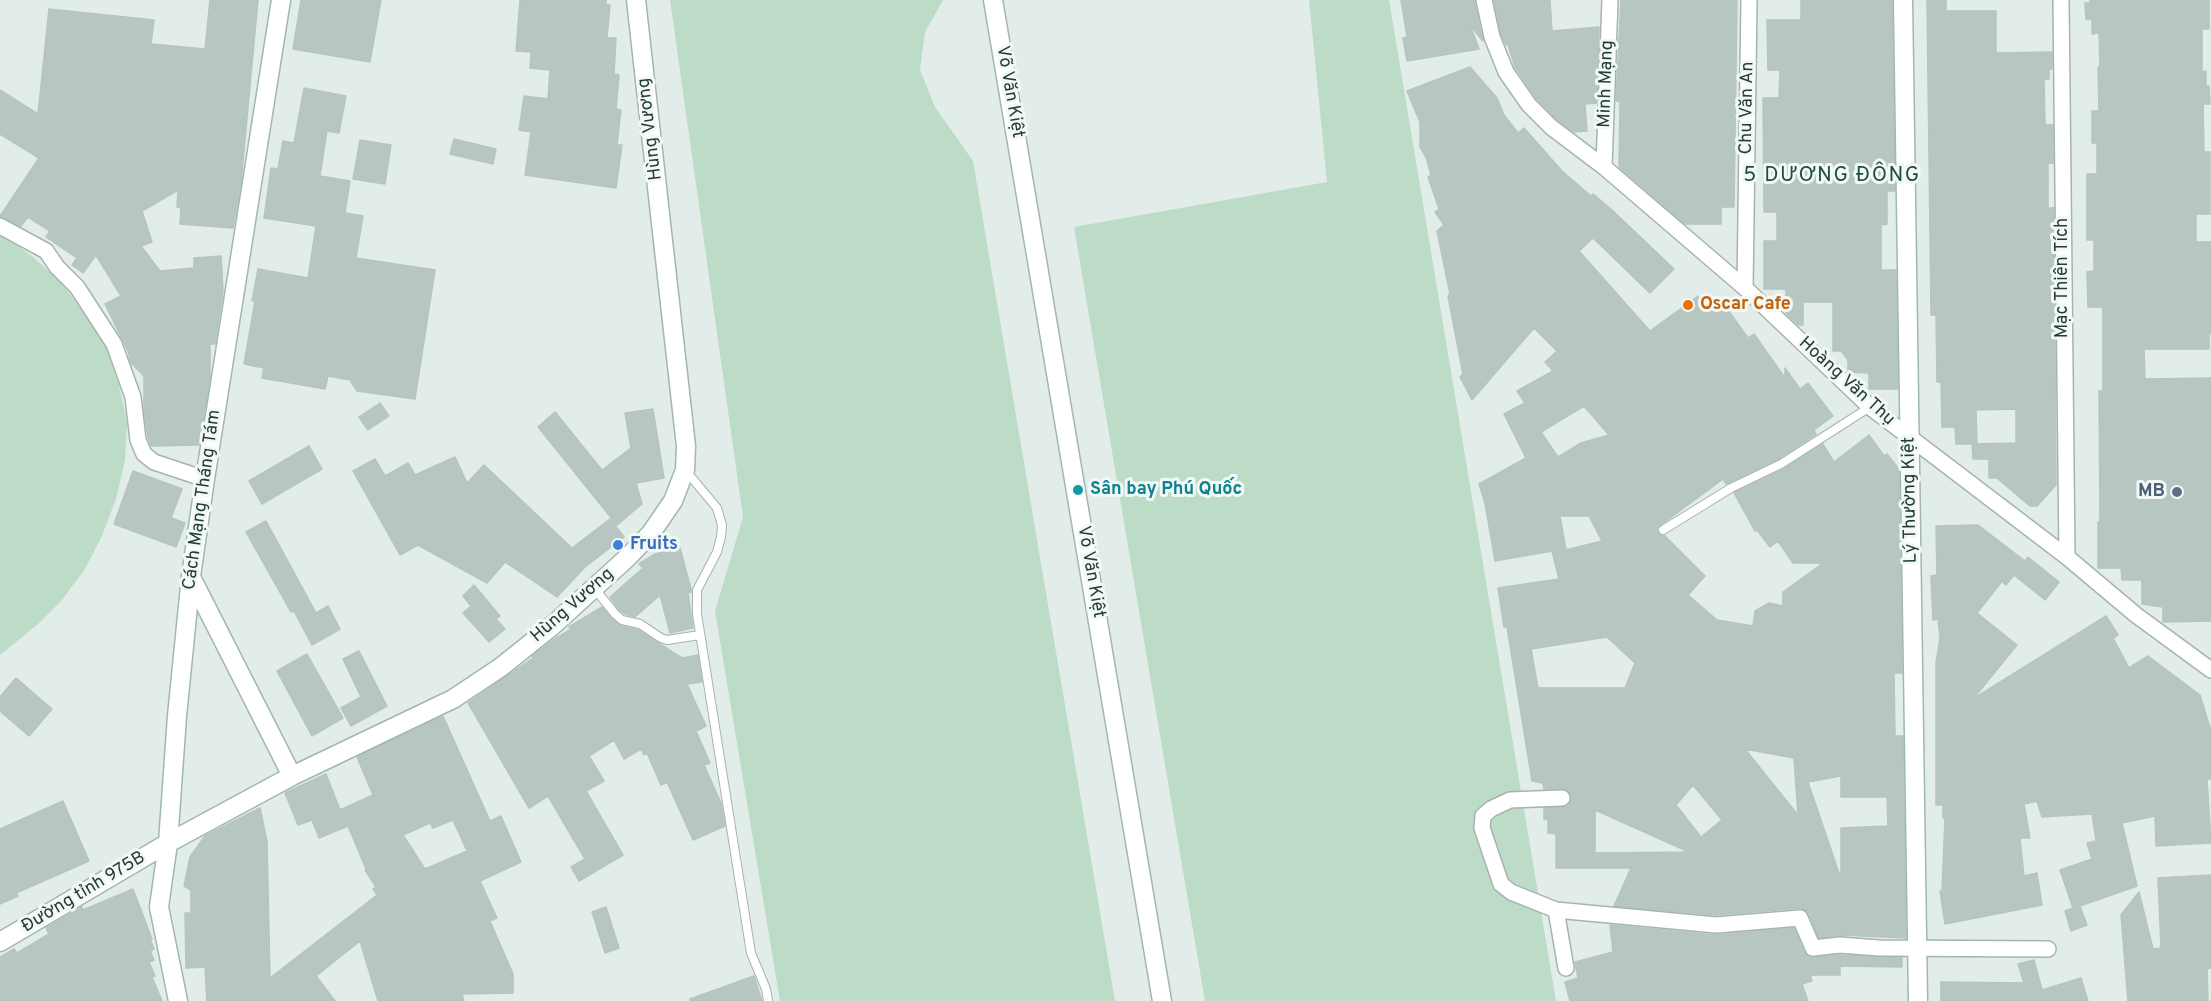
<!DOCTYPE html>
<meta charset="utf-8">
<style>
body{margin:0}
canvas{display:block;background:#e2ece8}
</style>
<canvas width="2211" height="1001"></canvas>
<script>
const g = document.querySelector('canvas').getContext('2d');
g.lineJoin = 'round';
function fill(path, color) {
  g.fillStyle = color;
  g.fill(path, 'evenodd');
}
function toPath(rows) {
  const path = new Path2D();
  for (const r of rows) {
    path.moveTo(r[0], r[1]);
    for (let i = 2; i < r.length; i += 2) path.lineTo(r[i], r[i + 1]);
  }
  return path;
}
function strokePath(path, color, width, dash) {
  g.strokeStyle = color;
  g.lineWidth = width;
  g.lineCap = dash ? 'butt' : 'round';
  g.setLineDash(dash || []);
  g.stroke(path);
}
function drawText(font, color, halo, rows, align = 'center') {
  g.font = font + ' Overpass,sans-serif';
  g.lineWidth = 6;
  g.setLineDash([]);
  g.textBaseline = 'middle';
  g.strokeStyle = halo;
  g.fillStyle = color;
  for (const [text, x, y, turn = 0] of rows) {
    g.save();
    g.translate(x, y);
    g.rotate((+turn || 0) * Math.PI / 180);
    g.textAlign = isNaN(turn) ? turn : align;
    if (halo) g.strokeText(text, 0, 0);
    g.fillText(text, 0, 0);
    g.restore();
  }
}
fill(toPath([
 [670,0,943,0,925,32,920,70,935,107,973,161,1115,1001,780,1001,715,611,743,517],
 [1309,0,1389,0,1556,1001,1205,1001,1074,227,1327,182],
 [0,233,33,257,62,283,105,344,119,385,127,423,125,460,116,499,101,538,85,569,62,600,37,625,0,655]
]), '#bcdcc7');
const building = toPath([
 [210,0,258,0,241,182,233,228,180,224,181,208,177,207,178,190,142,211,152,242,141,246,160,271,194,268,194,258,221,256,223,291,215,344,210,344,210,377,199,445,151,446,148,437,144,410,144,376,131,363,128,351,105,304,121,296,96,255,83,273,72,265,77,258,46,237,50,231,28,217,21,226,0,216,39,158,0,134,0,90,38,114,49,9,154,20,151,44,205,49,210,0],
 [301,0,381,0,370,62,293,49,301,0],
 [520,0,606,0,606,5,610,5,607,38,616,38,614,74,619,75,616,109,621,110,617,145,622,145,616,188,525,175,531,132,519,130,524,96,548,99,550,70,530,68,531,52,516,51,520,0],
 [1401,0,1474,0,1483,41,1470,25,1479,49,1407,61,1403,38,1407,37,1401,0],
 [1494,0,1550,0,1552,31,1599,27,1597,103,1585,104,1587,131,1574,132,1557,120,1537,99,1515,67,1508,45,1506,45,1501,34,1494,0],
 [1621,0,1737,0,1734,207,1721,207,1721,224,1685,224,1619,167,1620,101,1616,101,1621,0],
 [1801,0,1892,0,1895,191,1887,191,1887,224,1881,225,1881,270,1896,270,1898,389,1869,389,1869,373,1848,372,1848,360,1841,351,1833,351,1833,302,1803,302,1803,325,1798,325,1786,313,1786,289,1764,289,1764,241,1777,241,1777,212,1764,212,1763,98,1779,98,1780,70,1768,70,1767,20,1801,20,1801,0],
 [1927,0,1946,0,1946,11,1996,11,1996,53,2052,52,2052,69,2049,69,2049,79,2044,79,2045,125,2053,125,2053,163,2048,163,2048,208,2054,208,2056,485,2037,506,2030,506,1997,478,1989,478,1989,459,1973,459,1972,444,1956,444,1955,427,1942,427,1941,382,1937,382,1936,315,1931,315,1927,0],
 [2016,409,2016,443,1977,444,1976,410,2016,409],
 [2090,0,2209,0,2209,29,2202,29,2202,72,2206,71,2206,86,2209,86,2210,104,2203,104,2204,152,2210,152,2210,214,2196,214,2196,242,2211,242,2211,334,2209,334,2209,349,2144,349,2145,379,2211,378,2211,621,2163,622,2163,607,2142,604,2142,580,2122,580,2121,568,2098,568,2098,522,2100,522,2099,391,2103,391,2103,307,2088,307,2087,272,2094,271,2094,240,2087,240,2087,174,2097,174,2097,143,2092,143,2092,111,2099,111,2098,67,2100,67,2099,33,2092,34,2092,19,2086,19,2085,3,2090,3,2090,0],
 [1470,67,1497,98,1504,115,1518,133,1524,128,1562,171,1591,196,1593,194,1612,210,1674,269,1650,293,1593,238,1579,251,1650,331,1698,296,1709,313,1723,303,1748,338,1754,334,1785,378,1785,368,1800,389,1808,383,1833,416,1814,430,1816,434,1778,459,1726,484,1723,479,1658,527,1658,534,1665,536,1705,576,1688,595,1717,620,1753,626,1755,611,1769,603,1783,606,1783,592,1823,563,1793,563,1778,541,1770,547,1757,530,1755,531,1734,493,1784,469,1823,444,1834,462,1869,435,1884,456,1887,454,1899,469,1902,673,1894,673,1895,736,1903,736,1906,938,1841,935,1819,938,1809,914,1800,908,1716,915,1614,906,1631,868,1556,868,1556,834,1548,833,1548,819,1544,819,1544,808,1567,806,1570,803,1572,797,1566,789,1544,789,1543,783,1532,781,1507,627,1504,627,1498,588,1559,579,1552,551,1495,561,1485,503,1479,484,1526,458,1504,414,1525,403,1517,391,1553,371,1545,362,1557,351,1534,328,1472,400,1460,377,1463,374,1448,296,1450,294,1437,231,1444,225,1435,212,1439,209,1428,177,1431,175,1426,157,1420,147,1420,122,1407,91,1470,67],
 [1584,406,1609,435,1581,443,1558,457,1541,432,1584,406],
 [1560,516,1589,516,1602,541,1566,550,1560,516],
 [1607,637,1635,663,1625,688,1538,688,1531,649,1607,637],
 [1745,749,1794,758,1798,815,1745,749],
 [1841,776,1841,797,1887,797,1888,826,1841,828,1841,879,1808,782,1841,776],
 [1693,785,1722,820,1701,837,1676,805,1693,785],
 [1595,810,1689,852,1595,853,1595,810],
 [304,88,346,96,339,133,327,131,320,176,350,181,345,213,363,216,356,258,435,270,415,399,357,391,350,380,328,376,325,389,262,378,264,368,244,364,255,301,252,301,258,269,308,278,316,226,264,218,271,168,278,169,283,141,294,143,304,88],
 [454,139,496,149,493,164,450,154,454,139],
 [360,140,391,145,385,184,353,179,360,140],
 [380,403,389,416,368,430,359,417,380,403],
 [653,409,664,478,636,483,642,504,617,525,538,427,555,412,602,470,631,448,625,413,653,409],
 [309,446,322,469,262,504,249,481,309,446],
 [455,457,467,483,484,465,572,548,610,519,624,537,585,567,557,597,505,562,487,583,418,545,400,555,353,471,375,459,385,476,408,463,415,475,455,457],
 [133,471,182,489,171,518,185,523,176,547,114,524,133,471],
 [266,521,316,613,328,606,340,629,312,645,294,611,291,612,246,532,266,521],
 [1978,525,2025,561,2028,557,2059,582,2045,600,2014,575,2006,585,2002,581,1977,613,2017,645,1973,699,2106,616,2118,635,2113,638,2129,668,2148,656,2200,695,2211,731,2211,779,2207,779,2211,843,2156,846,2155,816,2122,823,2137,886,2080,906,2087,925,2071,931,2065,911,2073,908,2060,870,2092,859,2087,843,2096,841,2092,814,2042,817,2037,801,2024,804,2030,838,2020,838,2024,876,2037,873,2042,905,1945,924,1940,891,1942,891,1945,818,1943,818,1943,805,1936,805,1936,663,1940,638,1938,619,1933,620,1931,576,1937,575,1936,526,1978,525],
 [680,548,691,589,691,592,688,593,693,628,670,633,660,595,635,617,625,614,619,610,610,597,643,568,639,564,655,554,680,548],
 [474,585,500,616,496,619,505,629,489,642,463,613,471,606,463,596,474,585],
 [602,607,619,625,638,630,682,658,698,655,702,682,687,684,706,726,696,731,710,763,704,765,721,803,725,826,693,840,667,782,661,785,647,753,644,755,641,749,624,759,614,740,589,756,604,781,586,791,623,855,579,881,571,867,585,859,548,796,529,808,468,703,533,658,532,656,552,641,571,629,569,627,602,607],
 [359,651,387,706,351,726,341,708,361,697,343,659,359,651],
 [307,654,343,718,312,736,277,671,307,654],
 [16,678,52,709,29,736,0,711,0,697,16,678],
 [443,716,490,821,501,816,521,862,480,881,497,918,490,921,513,974,513,993,462,994,464,1001,378,1001,360,941,316,976,335,1001,207,1001,205,967,186,968,185,913,191,913,191,890,184,886,190,857,205,836,260,808,267,842,270,978,377,895,373,889,376,887,365,870,366,869,348,826,319,838,312,820,298,825,285,793,326,774,340,810,373,795,357,757,443,716],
 [453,820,467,851,425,869,403,835,430,823,433,828,453,820],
 [63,801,89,861,16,893,18,896,0,904,0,829,63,801],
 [2211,875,2211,968,2207,969,2208,1001,2128,1001,2121,915,2139,892,2153,949,2161,948,2158,878,2211,875],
 [133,889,152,939,150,939,154,949,150,951,154,960,149,962,155,976,152,977,162,1001,0,1001,0,957,14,949,17,953,49,934,46,928,82,907,83,910,133,889],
 [606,907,619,948,605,953,592,912,606,907],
 [1610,925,1715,935,1794,928,1804,952,1809,957,1840,955,1902,958,1902,967,1840,966,1840,975,1810,975,1812,981,1802,984,1808,1001,1570,1001,1565,982,1578,978,1575,962,1613,952,1610,925],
 [2034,960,2042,990,2081,978,2088,1001,1941,1001,1941,982,2024,983,2018,964,2034,960],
 [754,976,762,1001,690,1001,690,999,754,976]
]);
fill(building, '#b7c6c1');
strokePath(building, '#b5c5bf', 1.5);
const lane = toPath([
 [686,471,717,508,722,525,721,537,717,552,697,590,697,614,751,953,766,989,768,1001],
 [1663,530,1731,488,1781,464,1870,407],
 [595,589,615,614,622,620,640,624,661,638,667,640,700,635]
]);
const street = toPath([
 [1484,0,1492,37,1506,72,1529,105,1551,127,1604,167,1745,288,1870,407,2067,557,2136,615,2211,670],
 [2061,0,2067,557],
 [1604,167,1610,0],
 [0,226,46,251,57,267,77,287,114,344,133,397,138,440,144,454,154,462,205,479],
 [1745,288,1749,0],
 [1562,798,1510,800,1491,809,1483,816,1482,828,1501,884,1511,892,1556,910,1566,968],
 [1556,910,1716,925,1800,918,1813,948,1840,945,1879,948,2048,949]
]);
const secondary = toPath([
 [993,0,1162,1001],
 [1903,0,1918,1001],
 [191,577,292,776],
 [0,942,168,843,292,776,453,699,501,667,551,627,628,557,651,533,673,501,685,470,686,446,636,0],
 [178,1001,159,907,168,843,177,716,191,576,205,479,281,0]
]);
strokePath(lane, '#a5b4af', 10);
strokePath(street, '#a5b4af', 18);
strokePath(secondary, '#a1b7b1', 21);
strokePath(lane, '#fff', 8);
strokePath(street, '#fff', 15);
strokePath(secondary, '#fff', 18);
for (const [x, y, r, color] of [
 [1688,305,6,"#e8710a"],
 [1078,490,6,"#0f9aa8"],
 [2177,492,6,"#5c6f8a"],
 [618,545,6,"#3f7fe0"]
]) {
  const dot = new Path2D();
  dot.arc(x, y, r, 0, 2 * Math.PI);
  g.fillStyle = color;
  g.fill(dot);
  strokePath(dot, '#f2f8f6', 2);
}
drawText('18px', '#233c37', '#f2f8f6', [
 ["Minh Mạng",1607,84,-88],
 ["Võ Văn Kiệt",1009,92,80],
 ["Chu Văn An",1748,108,-89],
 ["Hùng Vương",651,129,-97],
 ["Mạc Thiên Tích",2063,278,-90],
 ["Hoàng Văn Thụ",1846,382,42],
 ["Cách Mạng Tháng Tám",203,500,-82],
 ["Lý Thường Kiệt",1911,500,-91],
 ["Võ Văn Kiệt",1090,572,80],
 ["Hùng Vương",573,606,-41],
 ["Đường tỉnh 975B",84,893,-31]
]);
drawText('bold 18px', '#c56008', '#f2f8f6', [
 ["Oscar Cafe",1700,305]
], 'left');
drawText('bold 18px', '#0d838f', '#f2f8f6', [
 ["Sân bay Phú Quốc",1090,490]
], 'left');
drawText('bold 18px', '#4e5e75', '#f2f8f6', [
 ["MB",2165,492]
], 'right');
drawText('bold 18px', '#366cbe', '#f2f8f6', [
 ["Fruits",630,545]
], 'left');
g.letterSpacing = '1.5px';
drawText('21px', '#1f4d45', '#f2f8f6', [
 ["5 DƯƠNG ĐÔNG",1832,177]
]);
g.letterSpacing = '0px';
</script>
